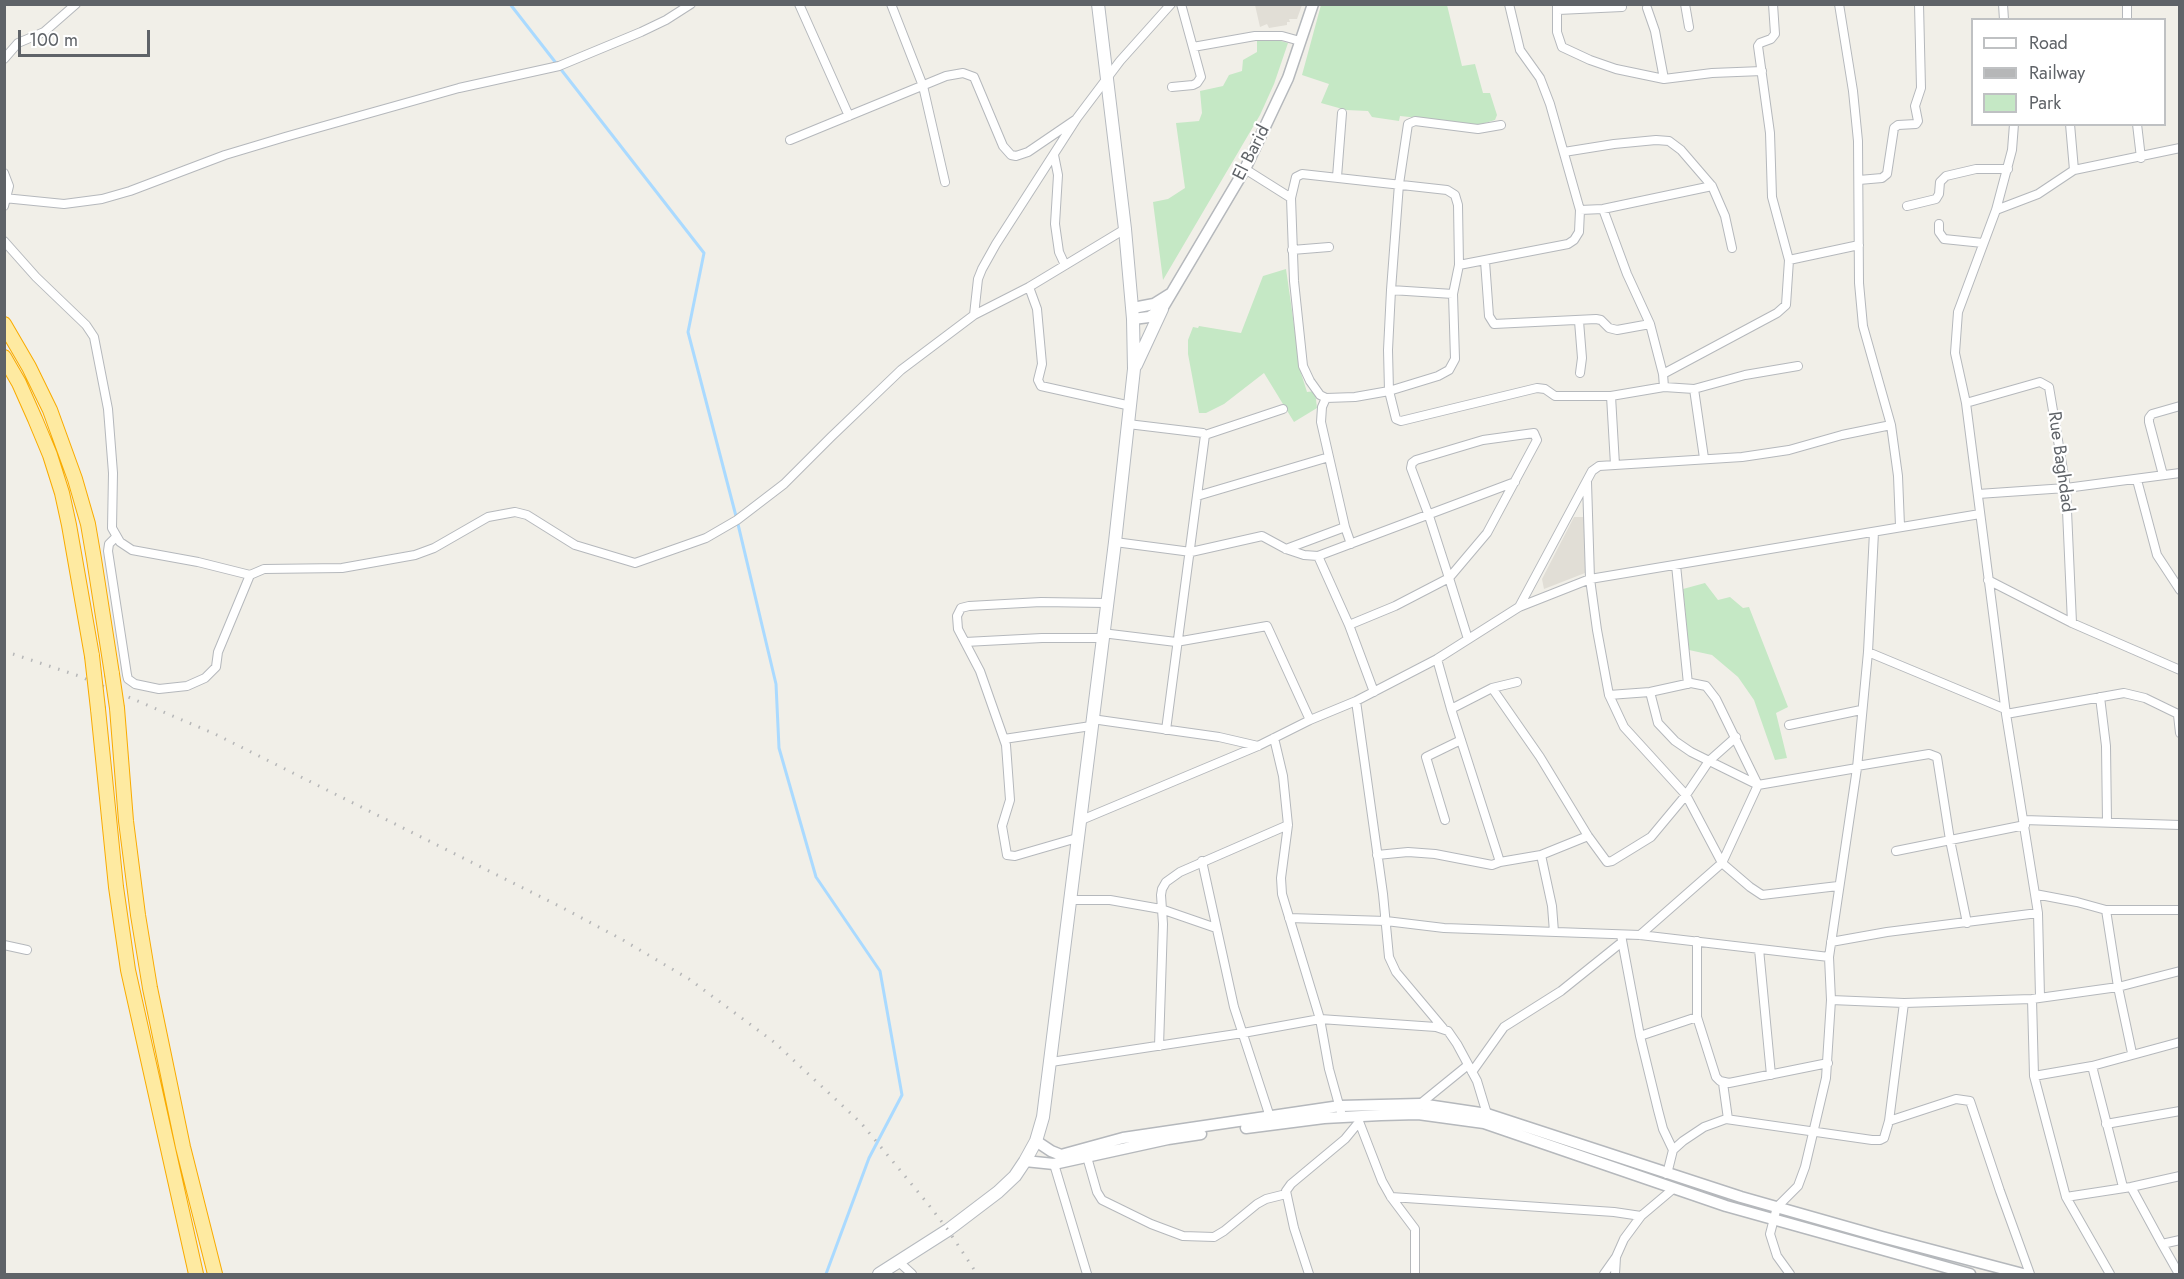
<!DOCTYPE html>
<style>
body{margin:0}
#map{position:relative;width:2184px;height:1279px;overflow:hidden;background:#f1efe8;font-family:Jost,sans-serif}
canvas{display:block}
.frame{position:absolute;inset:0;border:6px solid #5f6368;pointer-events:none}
.legend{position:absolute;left:1971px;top:18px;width:195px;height:108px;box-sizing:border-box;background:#fff;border:2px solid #bfc1c3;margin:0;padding:8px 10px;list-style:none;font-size:18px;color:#5f6368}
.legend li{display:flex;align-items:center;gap:12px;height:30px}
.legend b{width:30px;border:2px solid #bfc1c3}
.scale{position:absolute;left:18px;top:30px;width:132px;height:27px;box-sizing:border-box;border:3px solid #5f6368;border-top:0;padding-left:8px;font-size:18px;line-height:21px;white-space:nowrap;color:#5f6368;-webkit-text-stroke:4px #fff;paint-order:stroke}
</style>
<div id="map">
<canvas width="2184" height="1279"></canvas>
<div class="frame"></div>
<ul class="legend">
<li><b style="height:8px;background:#fff"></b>Road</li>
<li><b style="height:8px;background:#b6b7b8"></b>Railway</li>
<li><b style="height:16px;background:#c5e8c5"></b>Park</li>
</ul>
<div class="scale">100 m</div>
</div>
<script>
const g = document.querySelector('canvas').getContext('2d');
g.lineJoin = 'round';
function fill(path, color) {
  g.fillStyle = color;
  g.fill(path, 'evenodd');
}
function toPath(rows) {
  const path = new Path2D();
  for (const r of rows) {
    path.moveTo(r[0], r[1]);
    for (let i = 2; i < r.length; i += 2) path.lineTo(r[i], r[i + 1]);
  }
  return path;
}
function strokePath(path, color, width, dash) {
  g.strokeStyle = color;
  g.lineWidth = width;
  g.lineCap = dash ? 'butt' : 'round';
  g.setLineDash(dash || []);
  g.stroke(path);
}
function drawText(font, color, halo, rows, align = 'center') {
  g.font = font + ' Jost,sans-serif';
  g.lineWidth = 4.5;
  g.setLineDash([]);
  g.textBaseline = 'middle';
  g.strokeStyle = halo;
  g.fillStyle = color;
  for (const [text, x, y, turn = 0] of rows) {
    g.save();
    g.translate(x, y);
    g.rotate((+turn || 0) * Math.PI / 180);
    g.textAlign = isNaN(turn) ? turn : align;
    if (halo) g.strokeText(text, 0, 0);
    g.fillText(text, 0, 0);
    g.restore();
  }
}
fill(toPath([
 [1255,5,1255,4,1302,5,1297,19,1289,19,1290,22,1287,22,1287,25,1269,28,1267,24,1260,27],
 [1574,517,1584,517,1585,573,1544,589,1542,579]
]), '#e1ded6');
fill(toPath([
 [1321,5,1447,5,1462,66,1475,64,1483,93,1490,93,1497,115,1495,120,1472,127,1448,121,1400,116,1399,121,1372,117,1368,111,1346,110,1321,103,1329,84,1302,75],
 [1257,38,1274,39,1288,43,1274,84,1260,115,1163,280,1153,202,1168,199,1185,188,1176,123,1199,121,1202,113,1200,91,1223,86,1229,75,1242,71,1243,60,1257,52],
 [1286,269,1301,373,1307,392,1315,391,1317,408,1294,422,1264,373,1224,404,1206,413,1199,413,1188,354,1188,340,1193,327,1198,328,1199,326,1241,333,1263,276],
 [1705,583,1718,600,1730,597,1743,608,1749,607,1788,707,1776,713,1787,758,1775,760,1754,700,1738,677,1712,655,1689,650,1683,589]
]), '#c5e8c5');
strokePath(toPath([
 [510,4,704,253,688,332,737,520,776,684,779,748,816,877,880,971,902,1095,869,1158,826,1274]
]), '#aadaff', 3);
const minor = toPath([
 [799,4,849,116],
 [891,4,923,86,945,182],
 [1509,4,1520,50,1540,78,1550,104,1580,210,1579,232,1574,240,1568,244,1459,265,1453,294,1391,290,1388,350,1389,391,1396,419,1401,421,1537,388,1545,389,1555,396,1611,396,1664,387,1694,389,1745,375,1798,366],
 [1557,4,1557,32,1562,47,1590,60,1616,69,1664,79,1712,73,1762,71],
 [1685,4,1689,27],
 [1839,4,1853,91,1858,141,1859,283,1863,326,1891,425,1898,476,1900,526],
 [2003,4,2004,20],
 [2127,4,2127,20],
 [1647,8,1655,31,1664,79],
 [1558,10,1622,7],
 [1193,47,1255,36,1282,36,1300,41],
 [4,59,18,43,44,32,76,4],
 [1172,87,1193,85,1197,83,1201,77,1181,4],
 [2014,124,2012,150,1996,210,1958,312,1955,353,1966,403,2006,714,2038,913,2040,997],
 [2070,124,2074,170],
 [2137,124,2141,158],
 [790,140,946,76,963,73,974,77,1003,146,1011,155,1016,156,1028,152,1075,120],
 [1564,152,1614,144,1656,140,1669,141,1681,150,1712,186,1725,216,1732,248],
 [1054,155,1058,175,1055,224,1059,252,1065,265],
 [1245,169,1291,198,1294,281,1303,366,1310,381,1320,395,1326,398,1355,397,1389,391,1438,376,1449,370,1455,359,1453,294],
 [4,173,9,186,4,206],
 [1337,177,1342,113],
 [1859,180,1882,178,1887,174,1894,128,1898,125,1916,124,1918,121,1915,106,1921,88,1919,4],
 [4,198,64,204,102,199,130,191,225,155,285,137,459,88,559,66,641,32,666,20,691,4],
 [1291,198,1296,177,1302,174,1447,190,1455,195,1458,205,1459,265],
 [1907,206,1936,199,1939,194,1940,182,1946,176,1976,169,2008,169],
 [1603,209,1627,274,1650,324,1663,374,1664,387],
 [1580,210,1603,209,1712,186],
 [1996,210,2038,194,2074,170,2180,148],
 [1939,224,1939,232,1944,239,1983,243],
 [4,241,36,277,86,325,94,337,108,409,113,473,112,528,120,542,132,550,198,562,250,575],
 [1292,250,1329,247],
 [1789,260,1859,245],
 [1485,261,1489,316,1494,324,1596,319,1601,320,1609,328,1617,330,1650,324],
 [1029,287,1037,309,1042,364,1038,380,1041,386,1131,406],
 [1391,290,1399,184,1408,124,1415,121,1478,129,1501,125],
 [974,315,1029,287,1125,229],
 [1579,321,1582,358,1580,373],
 [1663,374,1777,313,1786,305,1789,260,1772,197,1770,133,1758,46,1760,43,1771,39,1775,34,1773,4],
 [1694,389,1704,458],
 [1611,396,1615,465],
 [1966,403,2040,382,2049,387,2066,488,2072,623],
 [1128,424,1203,433,1205,435,1283,409],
 [2163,475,2149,422,2149,418,2152,414,2180,406],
 [2137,480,2157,555,2180,590],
 [1587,482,1590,579,1597,630,1609,695,1624,727,1686,795,1722,863,1750,887,1762,895,1838,886],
 [1978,494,2066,488,2180,473],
 [1197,496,1329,457],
 [1345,527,1351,544],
 [116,537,109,544,108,551,127,675,128,679,135,684,159,689,187,686,205,678,216,667,218,652,250,575,264,569,342,568,415,555,434,548,488,517,515,512,527,515,575,545,635,563,706,538,737,520,784,484,831,437,901,370,974,315,978,279,982,269,996,244,1077,118,1120,61,1171,4],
 [1115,542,1191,552,1262,536,1286,549,1304,555,1318,556,1515,482],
 [1286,549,1345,527,1321,422,1322,407,1326,398],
 [1318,556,1349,625,1374,692],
 [1676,565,1688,684],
 [1988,580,2072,623,2180,670],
 [1519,607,1592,471,1599,466,1742,457,1789,450,1842,435,1891,425],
 [1349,625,1395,606,1449,578,1487,533,1537,440,1534,433,1483,440,1416,460,1412,463,1411,468,1429,516,1449,578,1468,639],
 [1102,633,1176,642,1267,626,1310,720],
 [965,642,1042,638,1101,638],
 [1868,652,2005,709],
 [1437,659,1451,709,1500,862],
 [1492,688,1540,757,1588,836,1607,862,1612,861,1651,837,1686,795,1709,761,1736,737],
 [1650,692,1658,723,1675,741,1691,752,1758,785,1857,768],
 [1609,695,1650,692,1691,683,1706,686,1716,699,1758,785],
 [2100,697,2106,746,2107,822],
 [1356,701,1383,894,1389,957,1396,972,1443,1028],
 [1451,709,1492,688,1517,682],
 [2006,714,2124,693,2145,698,2180,715],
 [2178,715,2180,733],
 [1092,719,1219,737,1258,746],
 [1789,725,1861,710],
 [1166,730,1205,435],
 [1274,738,1283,776,1288,825,1281,878,1282,894,1320,1019,1329,1069,1341,1112],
 [1004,739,1091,726],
 [1857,766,1929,754,1937,757,1950,840,1967,923],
 [1445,820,1426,757,1461,740],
 [2024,820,2180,825],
 [1079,821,1258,746,1310,720,1356,701,1437,659,1519,607,1590,579,1980,514],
 [1077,838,1015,856,1007,855,1002,826,1010,800,1006,745,980,671,958,629,957,616,961,608,969,606,1041,602,1106,603],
 [1896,851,2025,825],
 [1377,855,1408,852,1435,854,1492,865,1500,862,1541,855,1588,836],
 [1541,855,1552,906,1554,932],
 [1202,861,1234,1007,1270,1117],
 [2035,894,2077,902,2106,910,2180,910],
 [1071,900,1110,900,1161,909,1216,928],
 [2106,910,2118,987,2132,1053],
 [1289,918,1386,921,1444,928,1640,935,1829,957],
 [1621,935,1640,1036,1658,1110,1663,1129,1673,1150],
 [1640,935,1722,863,1758,785],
 [1697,941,1697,1017,1716,1077,1720,1081,1729,1083,1828,1063],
 [1831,942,1887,932,2038,913],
 [4,945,27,950],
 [1759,949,1771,1075],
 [2032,999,2034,1076,2066,1197,2110,1274],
 [1831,1000,1904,1003,2032,999,2118,987,2180,971],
 [1640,1036,1697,1017],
 [1159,1046,1163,924,1161,895,1162,889,1166,882,1180,872,1288,825],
 [1051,1062,1243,1033,1320,1019,1436,1027,1448,1031,1457,1044,1477,1081,1487,1114],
 [2092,1066,2123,1187],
 [1472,1072,1504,1027,1561,991,1622,942],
 [2034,1076,2092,1066,2180,1042],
 [1723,1083,1728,1119],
 [1420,1104,1468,1065],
 [1358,1119,1382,1181,1391,1197,1415,1229,1415,1274],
 [1889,1121,1956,1099,1970,1101,2000,1191,2030,1274],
 [2106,1124,2180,1111],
 [1087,1157,1097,1192,1102,1200,1151,1224,1183,1236,1214,1237,1224,1231,1257,1204,1266,1199,1286,1194],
 [1054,1164,1087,1274],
 [1667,1174,1673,1150,1683,1141,1704,1127,1726,1119,1872,1140,1880,1140,1884,1138,1889,1121,1904,1003],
 [2131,1187,2162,1244,2180,1240],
 [1391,1197,1614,1212,1641,1216],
 [2066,1197,2131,1187,2180,1176],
 [2162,1244,2179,1274],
 [899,1262,912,1274],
 [1309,1274,1294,1228,1286,1191,1291,1184,1345,1139,1359,1122],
 [1604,1274,1616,1257],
 [1615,1274,1616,1257,1624,1239,1641,1216,1673,1189],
 [1790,1274,1777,1256,1770,1234,1777,1207,1798,1186,1805,1167,1826,1078,1831,1000,1829,957,1857,768,1868,652,1874,532]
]);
const tertiary = toPath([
 [1133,308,1154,304,1170,294],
 [1133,319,1149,317,1162,309,1245,169,1288,78,1313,4],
 [1246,1128,1324,1118,1381,1115,1418,1114,1484,1123,1726,1206,1970,1274],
 [1036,1141,1051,1151,1061,1155,1123,1138,1340,1106,1420,1104,1487,1114,1741,1197,1882,1237,2023,1274],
 [1025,1161,1054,1164,1168,1139,1201,1134]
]);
const secondary = toPath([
 [1136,365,1162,309],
 [879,1274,948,1230,998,1192,1015,1176,1025,1161,1036,1141,1043,1117,1115,542,1134,369,1133,319,1125,229,1098,4]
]);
const trunk = toPath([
 [4,324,29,367,50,410,75,479,88,524,94,559,112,674],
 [4,357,19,383,35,419,50,455,62,493,69,525,92,656],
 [117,708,126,821,138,915,150,988,183,1147,215,1274],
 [98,709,116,887,128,970,196,1274]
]);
strokePath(minor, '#b5b8bc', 10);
strokePath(tertiary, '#b5b8bc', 13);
strokePath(secondary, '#b6babf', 14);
strokePath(trunk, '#f9ab00', 16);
strokePath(minor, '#fff', 8);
strokePath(tertiary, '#fff', 10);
strokePath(secondary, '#fff', 12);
strokePath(trunk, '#feeaa1', 14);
strokePath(toPath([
 [4,651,79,676,215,734,563,908,623,940,689,979,774,1042,861,1123,928,1204,948,1230,977,1274]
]), '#b6b7b8', 3, [1.5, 8]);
const trunkBridge = toPath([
 [92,656,98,709],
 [112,674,117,708]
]);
strokePath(trunkBridge, '#f9ab00', 16, []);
strokePath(trunkBridge, '#feeaa1', 14);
drawText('18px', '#5f6368', '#fff', [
 ["El Barid",1252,153,-63],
 ["Rue Baghdad",2060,462,82]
]);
</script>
